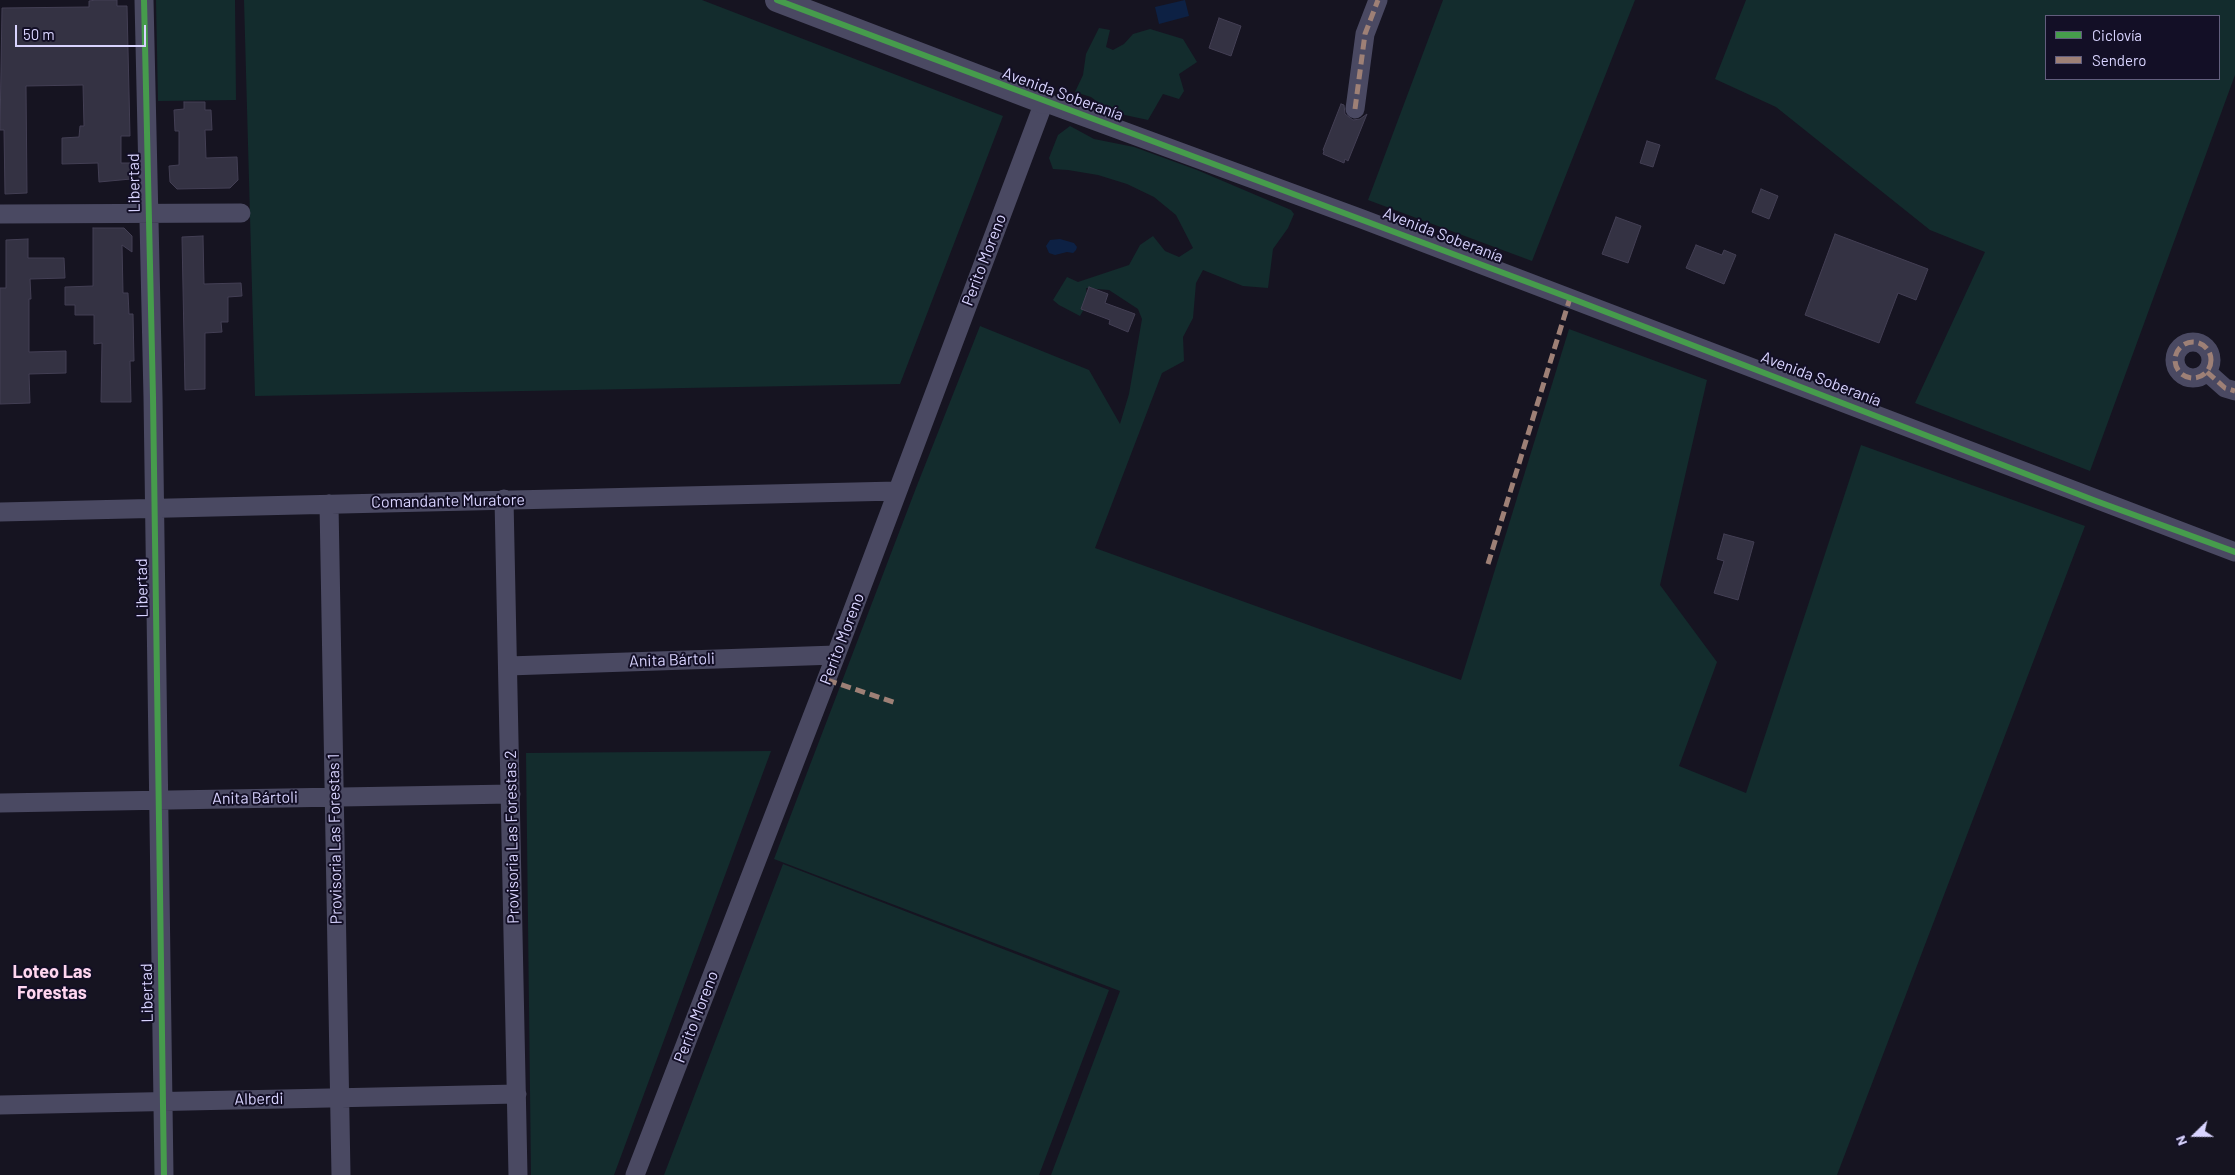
<!DOCTYPE html>
<meta charset="utf-8">
<style>
body{margin:0}
#map{position:relative;width:2235px;height:1175px;overflow:hidden;background:#161421;font-family:Barlow,sans-serif}
canvas{display:block}
.legend{position:absolute;left:2045px;top:15px;width:175px;height:65px;box-sizing:border-box;background:#130f26;border:1px solid #625e7d;margin:0;padding:6px 9px;list-style:none;font-size:15px;color:#d9d4ff}
.legend li{display:flex;align-items:center;gap:10px;height:25px}
.legend b{width:25px;border:1px solid #625e7d}
.north{position:absolute;left:2170px;top:1110px;width:50px;height:50px;-webkit-text-stroke:4px #130f26;paint-order:stroke;rotate:248deg;font-size:14px;font-weight:700;line-height:20px;text-align:center;color:#d9d4ff}
.north::after{content:'';display:block;margin:auto;width:18px;height:22px;background:#d9d4ff;clip-path:polygon(50% 0,100% 100%,50% 72%,0 100%)}
.scale{position:absolute;left:15px;top:25px;width:131px;height:22px;box-sizing:border-box;border:2px solid #d9d4ff;border-top:0;padding-left:6px;font-size:15px;line-height:18px;white-space:nowrap;color:#d9d4ff;-webkit-text-stroke:4px #130f26;paint-order:stroke}
</style>
<div id="map">
<canvas width="2235" height="1175"></canvas>
<ul class="legend">
<li><b style="height:6px;background:#469c4c"></b>Ciclovía</li>
<li><b style="height:6px;background:#9e8076"></b>Sendero</li>
</ul>
<div class="north">N</div>
<div class="scale">50 m</div>
</div>
<script>
const g = document.querySelector('canvas').getContext('2d');
g.lineJoin = 'round';
function fill(path, color) {
  g.fillStyle = color;
  g.fill(path, 'evenodd');
}
function toPath(rows) {
  const path = new Path2D();
  for (const r of rows) {
    if (r.length === 3) {
      path.moveTo(r[0] + r[2], r[1]);
      path.arc(r[0], r[1], r[2], 0, 2 * Math.PI);
      continue;
    }
    path.moveTo(r[0], r[1]);
    for (let i = 2; i < r.length; i += 2) path.lineTo(r[i], r[i + 1]);
  }
  return path;
}
function strokePath(path, color, width, dash) {
  g.strokeStyle = color;
  g.lineWidth = width;
  g.lineCap = dash ? 'butt' : 'round';
  g.setLineDash(dash || []);
  g.stroke(path);
}
function drawText(font, color, halo, rows, align = 'center') {
  g.font = font + ' Barlow,sans-serif';
  g.lineWidth = 4;
  g.setLineDash([]);
  g.textBaseline = 'middle';
  g.strokeStyle = halo;
  g.fillStyle = color;
  for (const [text, x, y, turn = 0] of rows) {
    g.save();
    g.translate(x, y);
    g.rotate((+turn || 0) * Math.PI / 180);
    g.textAlign = isNaN(turn) ? turn : align;
    if (halo) g.strokeText(text, 0, 0);
    g.fillText(text, 0, 0);
    g.restore();
  }
}
fill(toPath([
 [156,0,235,0,236,100,158,101],
 [244,0,702,0,1003,116,900,384,255,396],
 [1443,0,1635,0,1532,261,1368,200],
 [1746,0,2235,0,2235,75,2090,471,1915,403,1985,252,1930,230,1776,107,1715,79],
 [2046,16,2219,16,2219,79,2046,79],
 [1099,28,1110,30,1106,47,1113,50,1124,44,1133,34,1150,29,1183,39,1197,62,1179,74,1184,91,1179,99,1163,94,1148,120,1111,112,1091,97,1075,92,1083,75,1086,54],
 [1070,126,1094,139,1134,147,1197,170,1291,210,1294,214,1288,228,1273,249,1268,288,1243,286,1203,270,1196,283,1193,318,1183,337,1184,361,1162,373,1095,548,1461,680,1569,329,1707,380,1660,585,1717,662,1679,766,1746,793,1861,445,2085,526,1837,1175,1051,1175,1120,991,774,859,916,488,980,326,1089,370,1120,424,1129,394,1142,319,1138,309,1109,290,1086,288,1088,302,1080,316,1059,305,1053,300,1067,277,1078,282,1129,265,1140,245,1153,236,1165,251,1179,257,1193,248,1176,215,1154,197,1127,184,1098,175,1068,170,1053,169,1049,158,1058,135],
 [771,751,614,1175,531,1175,526,753],
 [783,864,1109,990,1039,1175,664,1175]
]), '#132c2d');
fill(toPath([
 [1185,0,1189,16,1159,24,1155,7],
 [1060,239,1074,243,1077,247,1076,250,1073,253,1067,252,1055,255,1049,253,1046,246,1050,240]
]), '#0d2144');
const building = toPath([
 [96,0,117,0,117,6,127,6,130,136,121,136,121,163,130,163,131,179,99,182,98,163,62,164,62,138,79,137,80,126,84,126,83,85,26,86,27,193,5,194,4,130,0,130,2,8,89,7,89,1,96,0],
 [1219,18,1241,26,1231,56,1209,48,1219,18],
 [184,102,205,102,205,110,211,110,212,130,205,130,206,158,237,157,238,180,230,188,177,189,170,182,169,166,179,165,179,131,175,131,174,110,184,109,184,102],
 [1341,104,1344,105,1345,114,1353,120,1360,119,1367,114,1348,161,1345,159,1344,163,1323,154,1324,151,1323,150,1341,104],
 [1647,141,1660,145,1653,167,1640,163,1647,141],
 [1761,189,1778,196,1769,219,1752,212,1761,189],
 [1616,217,1641,226,1628,263,1602,254,1616,217],
 [93,228,124,228,132,236,132,252,122,245,123,293,128,293,129,314,133,314,134,361,130,361,131,402,101,402,102,343,94,344,94,315,75,315,75,305,65,305,65,287,93,286,93,228],
 [1835,234,1928,269,1916,300,1898,293,1879,343,1805,315,1835,234],
 [203,236,204,284,241,283,242,296,228,297,228,322,221,322,222,332,205,333,205,389,185,390,182,237,203,236],
 [28,239,28,258,64,258,65,278,30,279,31,299,29,299,29,352,66,351,66,373,29,374,30,403,0,404,0,288,6,288,6,240,28,239],
 [1696,245,1722,255,1724,250,1736,255,1724,284,1686,268,1696,245],
 [1089,287,1108,294,1105,303,1135,314,1128,332,1109,324,1110,320,1081,309,1089,287],
 [1724,534,1754,542,1738,600,1714,593,1724,561,1717,559,1724,534]
]);
fill(building, '#343243');
strokePath(building, '#433f54', 1);
strokePath(toPath([
 [144,0,153,397,164,1175],
 [1355,109,1365,34,1378,0],
 [0,214,241,213],
 [2193,360,18],
 [2207,372,2225,388,2235,391],
 [504,499,518,1175],
 [329,504,341,1175],
 [0,512,897,491],
 [508,666,836,655],
 [0,803,511,794],
 [0,1105,517,1094],
 [635,1175,836,655,1044,102,1362,219,2235,552]
]), '#4a4962', 19);
strokePath(toPath([
 [777,0,1044,102]
]), '#4a4962', 24);
strokePath(toPath([
 [1355,109,1365,34,1378,0],
 [2193,360,18],
 [2207,372,2225,388,2235,391],
 [1488,564,1570,298],
 [827,680,896,703]
]), '#9e8076', 5, [10, 5]);
strokePath(toPath([
 [144,0,153,397,164,1175],
 [777,0,1570,298,2096,501,2235,552]
]), '#469c4c', 6);
drawText('16px', '#d9d4ff', '#130f26', [
 ["Avenida Soberanía",1063,94,20],
 ["Libertad",134,183,-91],
 ["Avenida Soberanía",1443,235,21],
 ["Perito Moreno",984,260,-69],
 ["Avenida Soberanía",1821,379,21],
 ["Comandante Muratore",448,501,-1],
 ["Libertad",142,588,-91],
 ["Perito Moreno",842,639,-69],
 ["Anita Bártoli",672,660,-2],
 ["Anita Bártoli",255,798,-1],
 ["Provisoria Las Forestas 2",512,837,-91],
 ["Provisoria Las Forestas 1",335,839,-91],
 ["Libertad",147,993,-91],
 ["Perito Moreno",696,1017,-69],
 ["Alberdi",259,1099,-1]
]);
drawText('bold 18px', '#ffd6f0', '#130f26', [
 ["Loteo Las",52,972],
 ["Forestas",52,993]
]);
</script>
